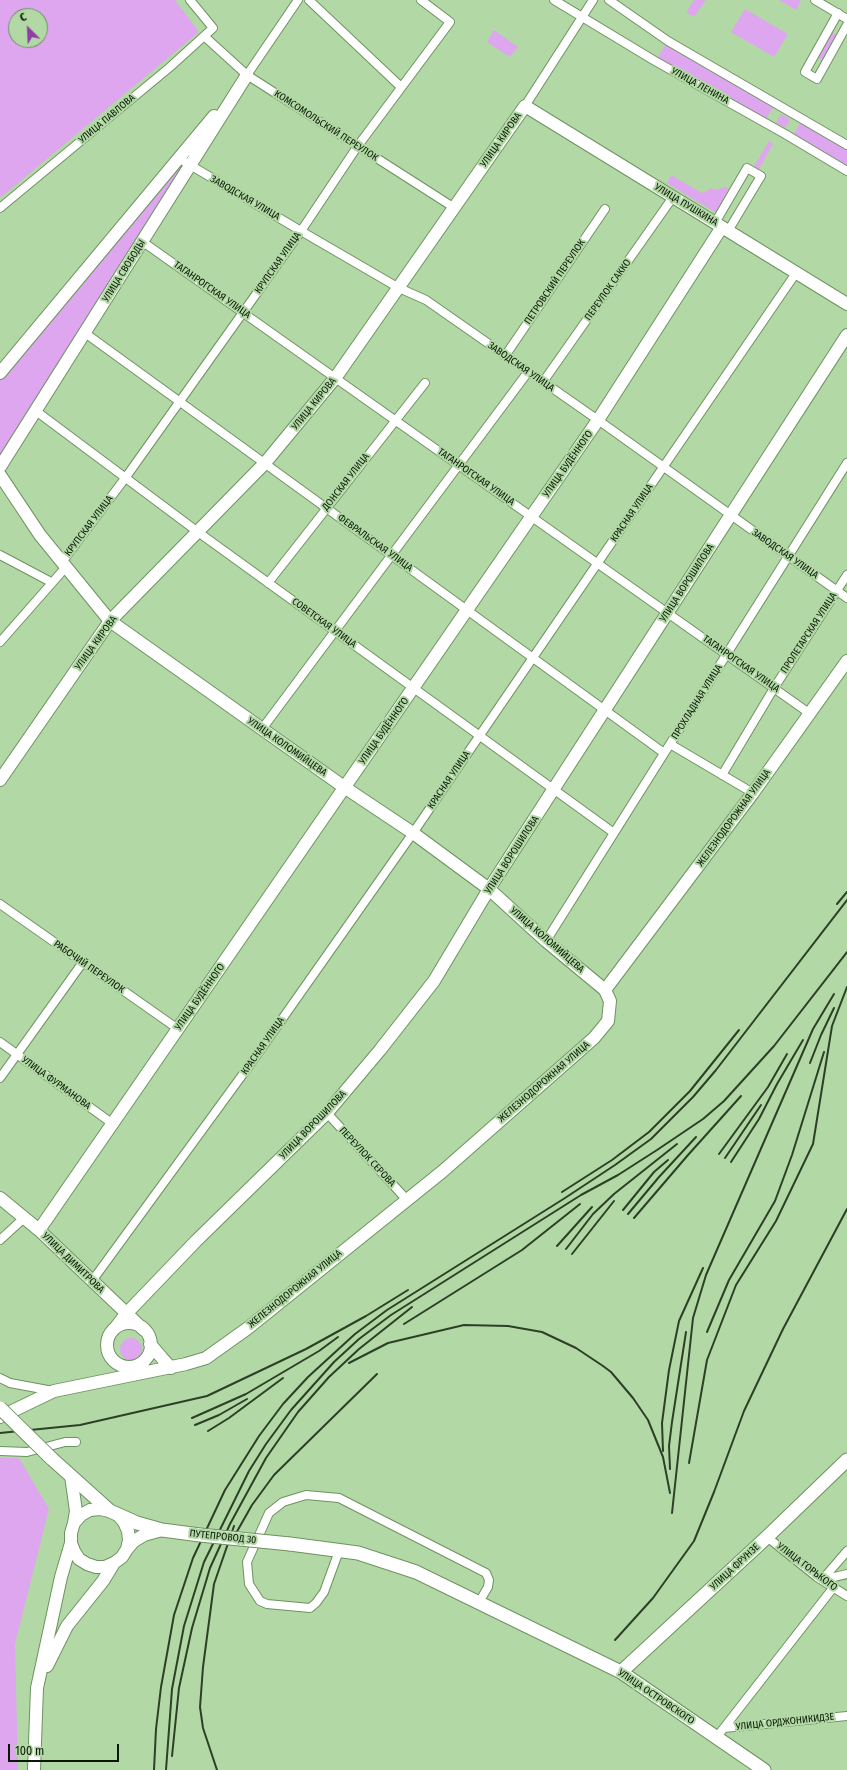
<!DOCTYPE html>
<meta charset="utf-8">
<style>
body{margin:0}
#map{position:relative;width:847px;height:1770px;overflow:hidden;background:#b2d9a5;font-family:"Fira Sans Condensed",sans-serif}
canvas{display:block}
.north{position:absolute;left:8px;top:8px;width:40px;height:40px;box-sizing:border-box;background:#b2d9a5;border:1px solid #6f8c65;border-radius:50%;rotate:336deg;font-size:11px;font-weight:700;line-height:16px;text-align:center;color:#0a1806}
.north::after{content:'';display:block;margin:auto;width:14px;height:18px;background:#903ba8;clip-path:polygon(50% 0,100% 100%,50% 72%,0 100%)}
.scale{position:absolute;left:8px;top:1744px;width:111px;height:18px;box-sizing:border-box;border:2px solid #0a1806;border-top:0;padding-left:5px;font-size:12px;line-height:14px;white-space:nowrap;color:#0a1806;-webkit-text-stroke:3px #b2d9a5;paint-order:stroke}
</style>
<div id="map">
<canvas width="847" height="1770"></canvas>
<div class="north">С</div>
<div class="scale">100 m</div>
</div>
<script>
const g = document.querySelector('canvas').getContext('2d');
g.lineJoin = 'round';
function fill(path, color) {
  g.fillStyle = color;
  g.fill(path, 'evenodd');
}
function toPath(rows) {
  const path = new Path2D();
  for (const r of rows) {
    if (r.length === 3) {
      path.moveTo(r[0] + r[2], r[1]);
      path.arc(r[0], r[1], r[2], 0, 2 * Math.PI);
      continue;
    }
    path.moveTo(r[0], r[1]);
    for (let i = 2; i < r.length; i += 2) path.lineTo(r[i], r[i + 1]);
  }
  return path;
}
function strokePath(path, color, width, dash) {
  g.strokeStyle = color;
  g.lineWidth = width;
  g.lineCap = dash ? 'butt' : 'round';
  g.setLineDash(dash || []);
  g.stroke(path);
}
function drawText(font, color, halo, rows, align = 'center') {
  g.font = font + ' "Fira Sans Condensed",sans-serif';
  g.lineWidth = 4;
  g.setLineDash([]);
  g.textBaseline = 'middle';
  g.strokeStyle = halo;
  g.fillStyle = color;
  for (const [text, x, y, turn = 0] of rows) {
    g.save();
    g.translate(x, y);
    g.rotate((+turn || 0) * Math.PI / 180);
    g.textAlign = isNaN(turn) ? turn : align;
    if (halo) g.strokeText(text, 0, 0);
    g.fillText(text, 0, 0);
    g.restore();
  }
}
fill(toPath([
 [0,0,175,0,199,32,0,198],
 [16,16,40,16,40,40,16,40],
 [694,0,706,0,694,17,686,12],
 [779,0,799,0,801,1,796,10],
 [745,9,788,34,774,57,731,32],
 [494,30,518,47,510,57,487,42],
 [832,32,837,35,823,60,818,58],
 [668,41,774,106,764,122,681,71,655,61],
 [781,114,790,119,785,128,776,123],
 [801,121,847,148,847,169,792,137],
 [769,141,773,144,758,171,753,168],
 [180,159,190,166,0,467,0,373],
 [671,175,702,193,712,188,715,190,725,187,729,189,716,213,667,183],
 [131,1349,11],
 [0,1458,19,1458,49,1509,15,1644,18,1770,0,1770]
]), '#dda6ee');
const street = toPath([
 [309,0,401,87],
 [554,0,655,61,785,134,847,171],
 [609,0,668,41,847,145],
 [815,0,847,19],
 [838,13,805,72,817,79,847,25],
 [204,36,247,75,453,207],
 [247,75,298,0],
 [525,106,593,0],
 [180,159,301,231,399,288,426,300,598,420,847,598],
 [0,208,170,67,213,28,190,0],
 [715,223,747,168,761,176,728,231],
 [143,242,809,713],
 [85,333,664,753],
 [505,356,605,209],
 [543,382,673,197],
 [36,411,198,532,614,833],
 [0,555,51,582],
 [62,562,126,477,301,231,357,147,450,22,421,0],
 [268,583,425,383],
 [0,642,66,567],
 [262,729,528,372],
 [670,744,753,793],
 [722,775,774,688,847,575],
 [0,904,178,1029],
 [546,941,847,463],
 [0,1042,113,1124],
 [0,1078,83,962],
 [327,1113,407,1200],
 [0,1240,24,1218],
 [92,1281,254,1059,413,833,796,273],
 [0,1378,10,1383,53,1391],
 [0,1451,27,1452,65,1442,76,1442],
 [767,1537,817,1577,847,1596],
 [339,1551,324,1592,316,1603,310,1608,267,1604,260,1601,249,1584,247,1562,269,1513,283,1502,306,1495,339,1498,486,1573,489,1580,488,1587,479,1602],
 [822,1580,847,1551],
 [822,1580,847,1574],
 [724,1728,847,1716],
 [716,1738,833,1588]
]);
const secondary = toPath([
 [0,373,214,116],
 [0,467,247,75],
 [0,475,40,535,110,621,344,787,413,833,489,889,546,941,605,990],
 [0,780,110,621,265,463,336,377,525,106,847,304],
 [0,1198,39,1230,144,1330],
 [39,1230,598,420,722,227],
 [129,1345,22],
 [116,1327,126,1314,196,1241,327,1113,380,1050,434,981,489,889,847,335],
 [150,1344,162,1358,171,1368],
 [0,1417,54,1391,186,1364,206,1358,248,1328,443,1171,594,1038,608,1021,610,1001,605,990,753,793,847,661],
 [71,1476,76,1511,74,1523],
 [110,1511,100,1509,90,1510,81,1515,74,1523,71,1533,71,1543,74,1551,79,1559,87,1564,96,1567,105,1567,114,1563,122,1557,127,1549,129,1540,128,1531,124,1522,118,1515],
 [127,1549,134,1541,144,1535,162,1530],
 [47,1666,67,1626,103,1581,114,1563],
 [34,1770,37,1688,61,1577,71,1543]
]);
const primary = toPath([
 [51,1458,110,1511,137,1523,162,1530,200,1535],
 [290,1544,358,1553,416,1572,621,1672,764,1770],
 [621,1672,767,1537,847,1460]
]);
strokePath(street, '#6e9261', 10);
strokePath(secondary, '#6e9261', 14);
strokePath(primary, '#6e9261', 15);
strokePath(street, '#fff', 8);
strokePath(secondary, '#fff', 12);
strokePath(primary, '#fff', 13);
strokePath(toPath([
 [837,904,847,892],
 [810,1063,821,1035,834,1008],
 [719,1154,768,1087,787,1054],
 [725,1158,761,1105],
 [731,1162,759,1119,777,1084,803,1040],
 [562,1192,612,1160,649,1132,690,1091,739,1030],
 [623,1210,654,1172,668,1160],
 [628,1214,659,1177,696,1137],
 [634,1218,688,1155,741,1096],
 [557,1246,592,1207],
 [566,1249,593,1214,614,1194,677,1144],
 [572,1254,614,1201],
 [404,1324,522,1250,580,1204],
 [707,1332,729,1280,775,1201,792,1155,824,1052],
 [349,1363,388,1343,464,1325,508,1326,542,1332,576,1348,603,1366,611,1372,633,1398,648,1420,663,1457,670,1493],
 [192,1418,246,1394,319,1351,338,1337],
 [195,1425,219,1415,247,1399],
 [208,1431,229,1418,283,1378],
 [0,1433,80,1425,207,1396,306,1349,366,1316,408,1290],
 [663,1451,662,1423,669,1370,679,1321,703,1268],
 [689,1463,707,1360,736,1285,776,1221,813,1144,832,1026,847,987],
 [670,1469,669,1446,672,1422,686,1332],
 [672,1513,693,1318,706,1275,813,1029,834,994],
 [235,1535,252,1505,274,1475,377,1374],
 [615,1640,653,1598,694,1541,714,1492,744,1411,783,1329,847,1209],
 [172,1756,179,1688,192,1628,210,1568,230,1524,266,1458,298,1412,329,1377,359,1349,412,1307],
 [154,1770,156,1729,161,1687,174,1615,193,1558,225,1490,259,1436,283,1404,308,1377,355,1334,387,1310,565,1198,615,1165,651,1139,693,1097,716,1070,847,900],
 [166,1770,172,1689,184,1626,204,1562,249,1471,266,1444,291,1410,334,1362,359,1339,391,1315,581,1195,618,1175,657,1150,703,1119,724,1101,774,1046,847,952],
 [217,1770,203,1728,200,1707,203,1667,214,1584,234,1526]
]), '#2d4027', 2);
const primaryBridge = toPath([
 [0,1408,51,1458],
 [200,1535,290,1544]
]);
strokePath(primaryBridge, '#6e9261', 15, []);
strokePath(primaryBridge, '#fff', 13);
drawText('10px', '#0a1806', '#b2d9a5', [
 ["УЛИЦА ЛЕНИНА",700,86,29],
 ["УЛИЦА ПАВЛОВА",107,119,-40],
 ["КОМСОМОЛЬСКИЙ ПЕРЕУЛОК",326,126,33],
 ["УЛИЦА КИРОВА",501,140,-55],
 ["ЗАВОДСКАЯ УЛИЦА",245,198,30],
 ["УЛИЦА ПУШКИНА",686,205,31],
 ["КРУПСКАЯ УЛИЦА",278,263,-55],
 ["УЛИЦА СВОБОДЫ",124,271,-58],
 ["ПЕТРОВСКИЙ ПЕРЕУЛОК",555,282,-56],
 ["ТАГАНРОГСКАЯ УЛИЦА",212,290,35],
 ["ПЕРЕУЛОК САККО",608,290,-55],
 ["ЗАВОДСКАЯ УЛИЦА",521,367,35],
 ["УЛИЦА КИРОВА",314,404,-51],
 ["УЛИЦА БУДЁННОГО",568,464,-55],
 ["ТАГАНРОГСКАЯ УЛИЦА",476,477,35],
 ["ДОНСКАЯ УЛИЦА",346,482,-52],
 ["КРАСНАЯ УЛИЦА",632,513,-56],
 ["КРУПСКАЯ УЛИЦА",89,526,-53],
 ["ФЕВРАЛЬСКАЯ УЛИЦА",375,543,36],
 ["ЗАВОДСКАЯ УЛИЦА",785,554,35],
 ["УЛИЦА ВОРОШИЛОВА",687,583,-57],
 ["СОВЕТСКАЯ УЛИЦА",324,623,36],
 ["ПРОЛЕТАРСКАЯ УЛИЦА",809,633,-57],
 ["УЛИЦА КИРОВА",96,643,-54],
 ["ТАГАНРОГСКАЯ УЛИЦА",741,664,35],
 ["ПРОХЛАДНАЯ УЛИЦА",697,702,-58],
 ["УЛИЦА БУДЁННОГО",384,731,-55],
 ["УЛИЦА КОЛОМИЙЦЕВА",287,747,35],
 ["КРАСНАЯ УЛИЦА",449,780,-56],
 ["ЖЕЛЕЗНОДОРОЖНАЯ УЛИЦА",734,818,-54],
 ["УЛИЦА ВОРОШИЛОВА",512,855,-57],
 ["УЛИЦА КОЛОМИЙЦЕВА",547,940,41],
 ["РАБОЧИЙ ПЕРЕУЛОК",89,967,35],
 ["УЛИЦА БУДЁННОГО",200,997,-55],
 ["КРАСНАЯ УЛИЦА",263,1046,-55],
 ["ЖЕЛЕЗНОДОРОЖНАЯ УЛИЦА",544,1082,-41],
 ["УЛИЦА ФУРМАНОВА",56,1083,36],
 ["УЛИЦА ВОРОШИЛОВА",313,1125,-46],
 ["ПЕРЕУЛОК СЕРОВА",367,1157,47],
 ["УЛИЦА ДИМИТРОВА",73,1263,44],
 ["ЖЕЛЕЗНОДОРОЖНАЯ УЛИЦА",295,1289,-39],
 ["ПУТЕПРОВОД 30",223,1537,6],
 ["УЛИЦА ФРУНЗЕ",735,1567,-43],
 ["УЛИЦА ГОРЬКОГО",807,1567,37],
 ["УЛИЦА ОСТРОВСКОГО",656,1697,34],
 ["УЛИЦА ОРДЖОНИКИДЗЕ",785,1722,-6]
]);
</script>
